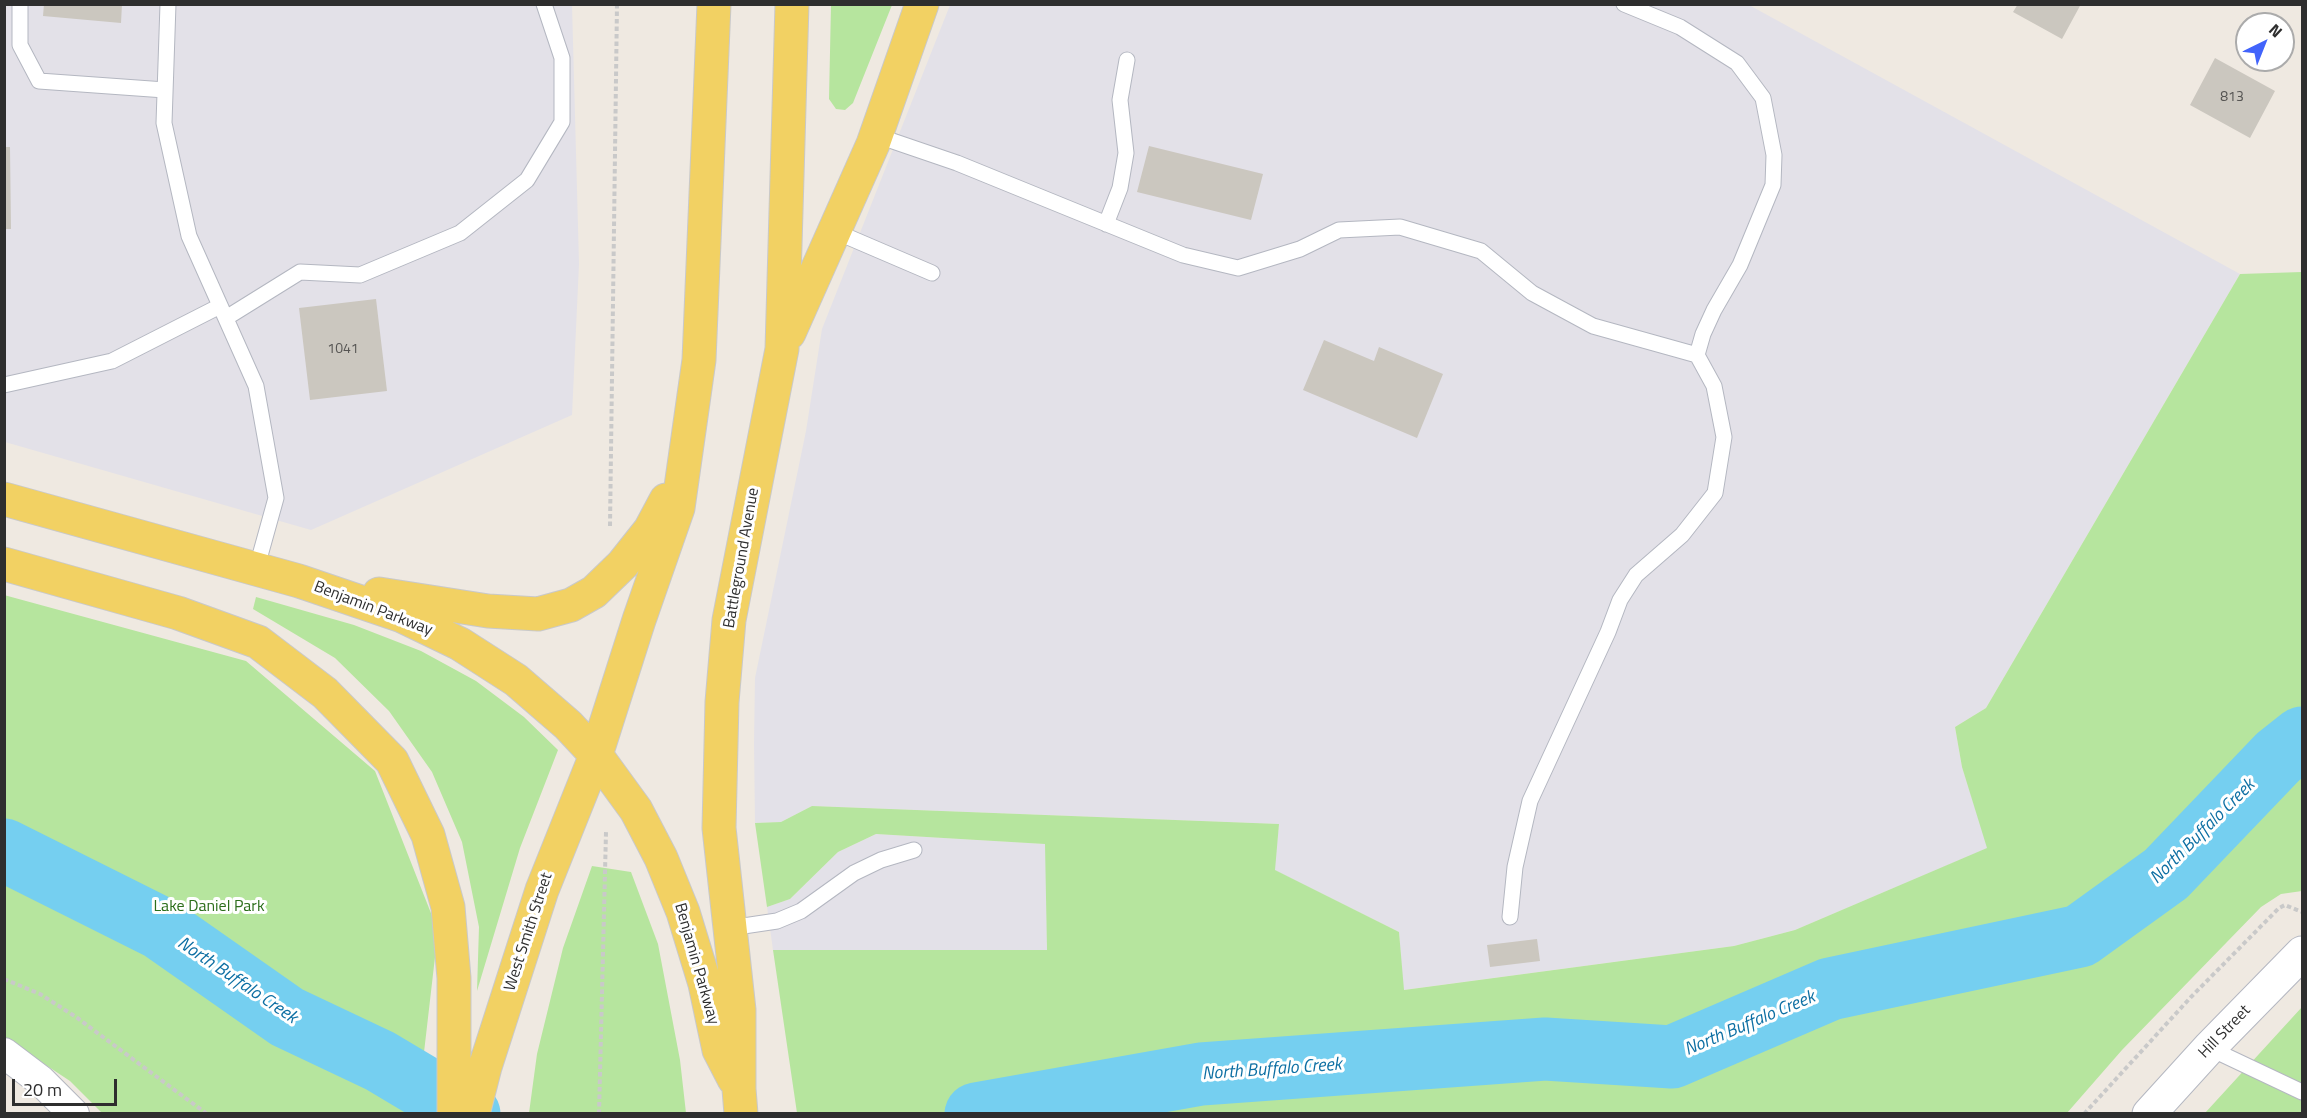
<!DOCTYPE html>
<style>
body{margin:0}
#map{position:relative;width:2307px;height:1118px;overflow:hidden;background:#efe9e1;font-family:"Titillium Web",sans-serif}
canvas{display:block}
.frame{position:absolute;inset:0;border:6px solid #2e2e2e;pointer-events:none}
.north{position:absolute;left:2235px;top:12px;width:60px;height:60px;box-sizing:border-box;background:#fff;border:2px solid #ababab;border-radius:50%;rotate:43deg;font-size:16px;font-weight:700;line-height:24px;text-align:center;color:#2e2e2e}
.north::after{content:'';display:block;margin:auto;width:21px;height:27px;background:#4264fb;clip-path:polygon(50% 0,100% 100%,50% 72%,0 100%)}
.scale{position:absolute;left:12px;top:1079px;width:105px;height:27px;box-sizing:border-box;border:3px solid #2e2e2e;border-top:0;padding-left:8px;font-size:18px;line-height:21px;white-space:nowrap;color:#2e2e2e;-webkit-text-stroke:4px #fff;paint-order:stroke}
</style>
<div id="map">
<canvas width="2307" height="1118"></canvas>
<div class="frame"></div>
<div class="north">N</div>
<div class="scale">20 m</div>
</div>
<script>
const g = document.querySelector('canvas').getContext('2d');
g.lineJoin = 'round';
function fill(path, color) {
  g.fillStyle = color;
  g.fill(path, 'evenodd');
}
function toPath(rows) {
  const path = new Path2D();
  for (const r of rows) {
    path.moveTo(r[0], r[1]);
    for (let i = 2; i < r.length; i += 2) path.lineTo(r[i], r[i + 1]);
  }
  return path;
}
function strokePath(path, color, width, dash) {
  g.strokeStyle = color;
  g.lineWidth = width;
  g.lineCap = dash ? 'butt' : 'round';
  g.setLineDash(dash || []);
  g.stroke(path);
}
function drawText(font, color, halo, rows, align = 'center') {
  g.font = font + ' "Titillium Web",sans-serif';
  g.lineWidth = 6;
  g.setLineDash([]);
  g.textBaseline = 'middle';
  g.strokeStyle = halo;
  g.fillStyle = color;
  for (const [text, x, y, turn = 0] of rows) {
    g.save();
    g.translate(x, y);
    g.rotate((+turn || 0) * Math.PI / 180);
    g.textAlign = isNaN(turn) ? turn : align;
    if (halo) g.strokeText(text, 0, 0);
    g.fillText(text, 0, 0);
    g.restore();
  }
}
fill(toPath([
 [4,5,572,5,579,264,572,415,311,530,5,442],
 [950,5,1749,5,2240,274,1986,708,1955,727,1962,767,1988,848,1795,930,1734,946,1403,990,1399,932,1274,870,1279,824,812,806,781,822,755,823,754,743,755,678,806,431,822,329],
 [876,834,1046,844,1047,950,773,950,767,907,790,899,838,852]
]), '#e3e1e8');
fill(toPath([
 [831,5,892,5,853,103,845,110,836,109,829,99],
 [2302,272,2302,891,2281,894,2261,907,2122,1050,2067,1113,797,1113,773,950,1047,950,1045,844,876,834,838,852,790,899,767,907,755,823,781,822,812,806,1279,824,1275,870,1399,932,1404,990,1734,946,1795,930,1987,848,1962,767,1955,727,1986,708,2240,274],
 [4,595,246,661,375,771,438,931,417,1113,102,1113,70,1081,5,1038],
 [256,597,354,625,421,651,476,681,524,717,558,750,520,848,477,991,479,927,462,842,432,772,389,711,335,658,253,609],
 [592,866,631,872,658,944,680,1060,686,1113,529,1113,537,1054,563,948],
 [2302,1007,2302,1113,2205,1113]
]), '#b6e59e');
strokePath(toPath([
 [4,850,160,928,287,1017,380,1061,469,1114],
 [976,1114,1201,1074,1545,1049,1672,1057,1830,989,2080,936,2166,874,2278,757,2302,738]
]), '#75cff0', 63);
fill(toPath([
 [44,4,122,4,121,23,43,16],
 [2018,4,2081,4,2062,39,2013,12],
 [2215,58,2275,91,2250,138,2190,105],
 [1149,146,1263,174,1251,220,1137,192],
 [4,147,10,147,11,229,4,229],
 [376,299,387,391,310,400,299,308],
 [1324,340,1374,361,1379,347,1443,374,1417,438,1303,390],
 [1537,939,1540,961,1490,967,1487,945]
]), '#cbc7bf');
const service = toPath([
 [20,4,20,45,39,81,165,90],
 [168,4,164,123,189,236,256,386,276,498,256,570],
 [1624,4,1680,27,1737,63,1763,98,1774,155,1773,185,1740,265,1714,310,1703,334,1697,355],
 [875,135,957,163,1183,255,1238,268,1300,249,1339,230,1400,227,1481,251,1532,293,1593,326,1697,355,1714,386,1724,437,1715,493,1682,535,1636,575,1620,600,1608,632,1530,801,1515,867,1510,917],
 [1106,224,1120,188,1126,153,1120,100,1127,60],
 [834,231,932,273],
 [226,318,300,272,360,275,460,233,527,180,562,122,562,58,544,4],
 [4,385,112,361,220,306],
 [730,928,777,921,801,911,854,873,881,860,914,850],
 [2209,1048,2302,1092]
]);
const minor = toPath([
 [4,1053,41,1081,74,1114]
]);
const tertiary = toPath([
 [2149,1114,2209,1048,2302,953]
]);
const primary = toPath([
 [789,333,873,144,922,4],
 [4,499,299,581,402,616,460,644,516,680,568,725,596,755,636,810,661,858,683,912,705,984,719,1050,734,1079],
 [4,564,178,613,258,642,325,693,392,761,428,835,448,907,454,978,454,1114],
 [379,594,488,611,538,614,571,605,594,592,623,564,650,530,666,500],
 [473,1114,485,1067,542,890,596,755,639,620,678,508,699,360,714,4],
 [741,1114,739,1089,739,1010,719,828,722,702,729,620,782,349,792,4]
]);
strokePath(service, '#b4b7c1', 17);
strokePath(minor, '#b4b7c1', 32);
strokePath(tertiary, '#b4b7c1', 35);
strokePath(primary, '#c9c9c9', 35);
strokePath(toPath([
 [610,526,617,4],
 [4,979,40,994,76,1017,207,1114],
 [599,1114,606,832],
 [2084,1114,2191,997,2279,908,2285,905,2302,912]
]), '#c9c9c9', 4, [4.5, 3]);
strokePath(service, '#fff', 15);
strokePath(minor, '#fff', 30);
strokePath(tertiary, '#fff', 33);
strokePath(primary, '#f2d163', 33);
drawText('14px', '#555452', null, [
 ["813",2232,98],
 ["1041",343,350]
]);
drawText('16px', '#2e2e2e', '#fff', [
 ["Battleground Avenue",742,558,-80],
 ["Benjamin Parkway",373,609,21],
 ["West Smith Street",529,932,-72],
 ["Benjamin Parkway",696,964,74],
 ["Hill Street",2225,1032,-46]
]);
drawText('16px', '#2c6e1b', '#fff', [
 ["Lake Daniel Park",209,907]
]);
drawText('italic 18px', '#0d6fa3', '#fff', [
 ["North Buffalo Creek",2203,832,-45],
 ["North Buffalo Creek",237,981,34],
 ["North Buffalo Creek",1750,1024,-23],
 ["North Buffalo Creek",1272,1070,-4]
]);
</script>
